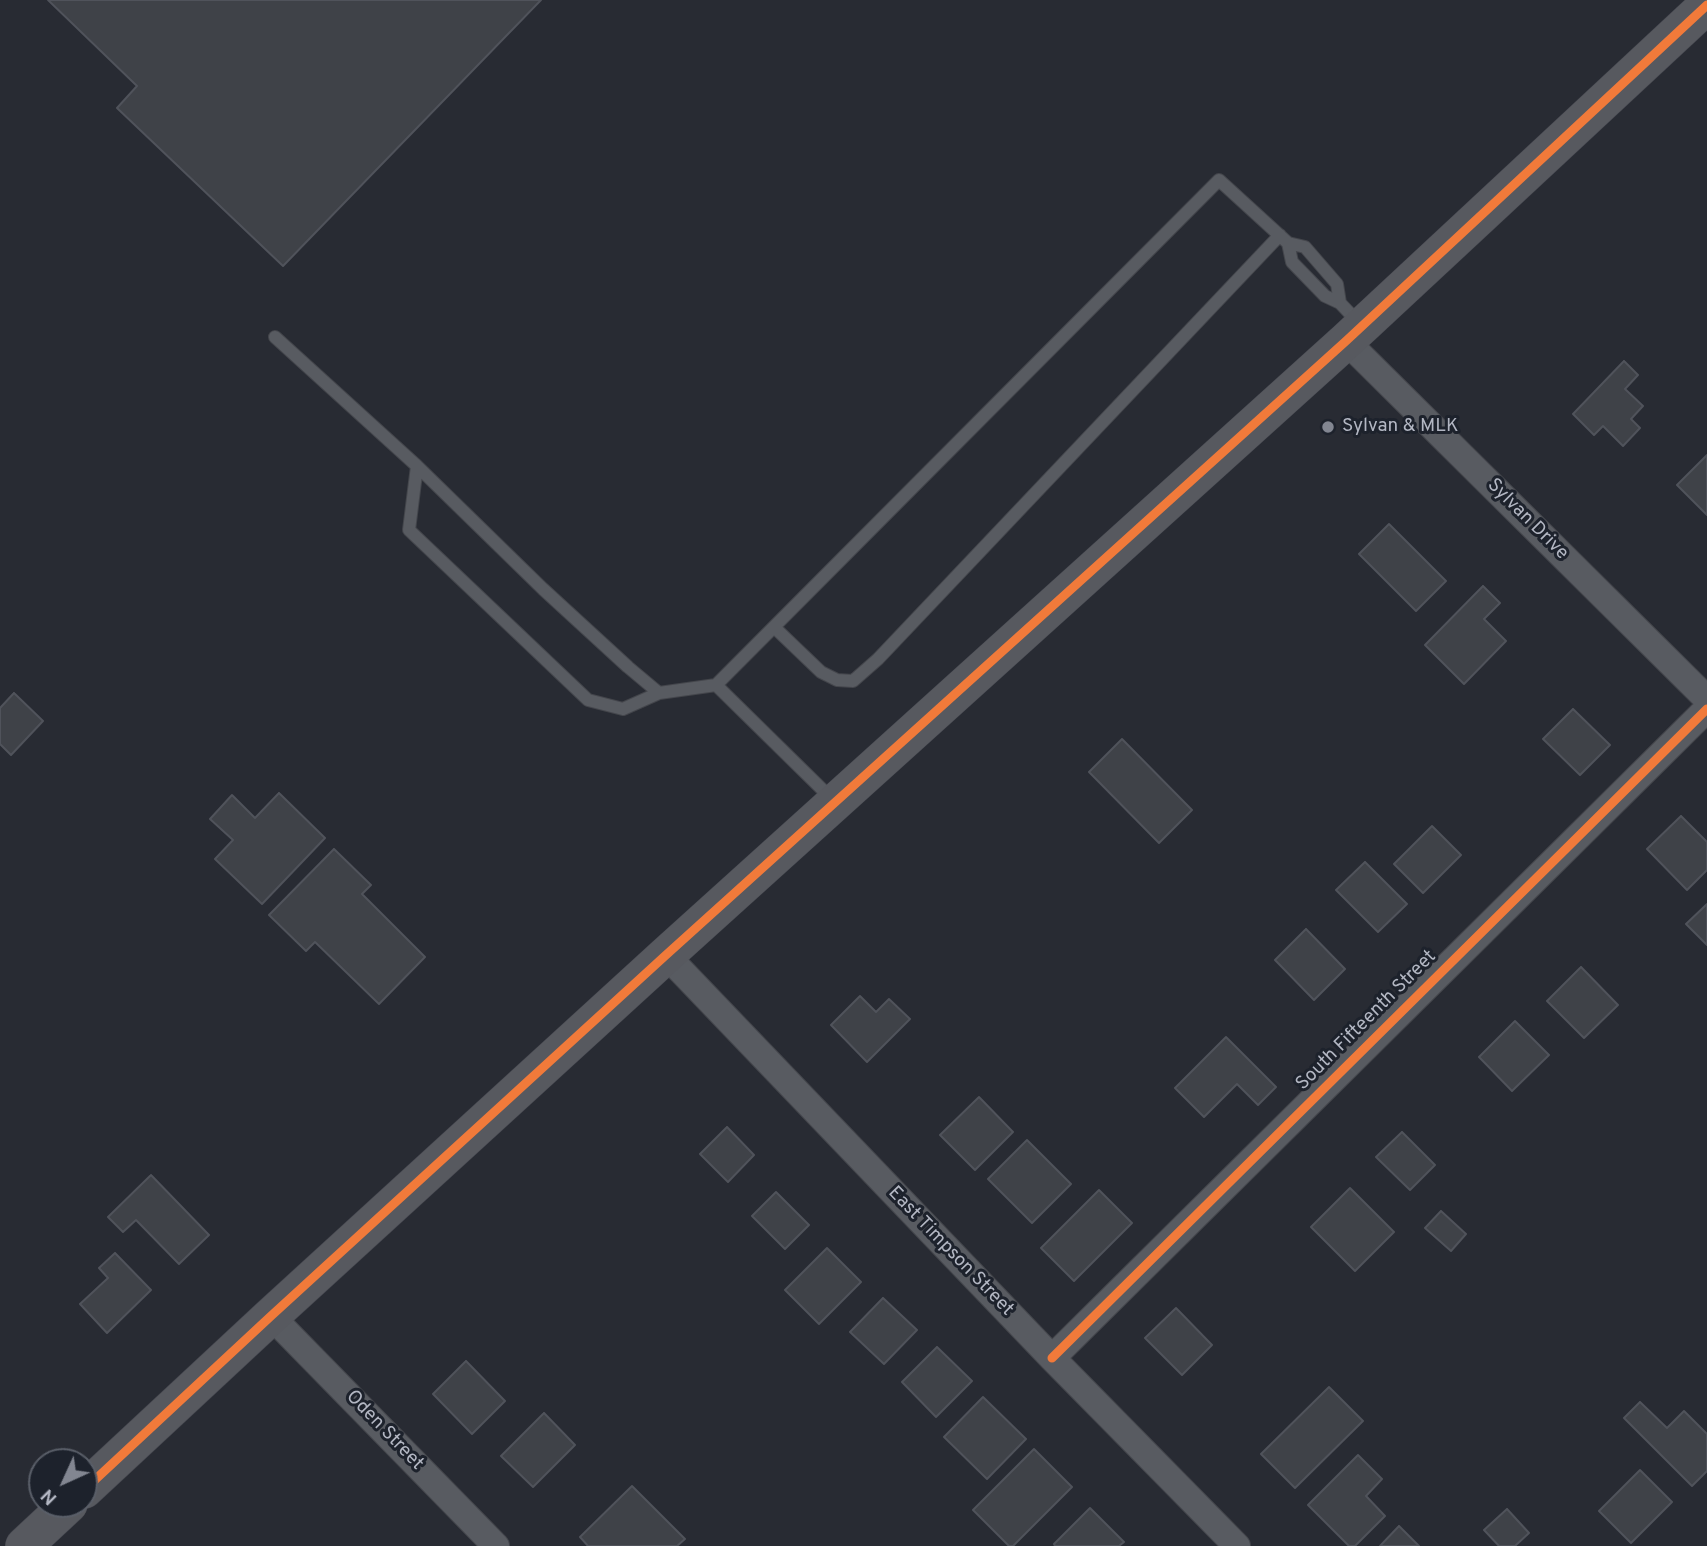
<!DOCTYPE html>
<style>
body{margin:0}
#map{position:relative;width:1707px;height:1546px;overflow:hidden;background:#282b33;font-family:Overpass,sans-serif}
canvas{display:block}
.north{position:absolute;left:28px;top:1448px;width:70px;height:70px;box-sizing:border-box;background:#1d222c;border:2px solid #595e68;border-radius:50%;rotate:225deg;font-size:19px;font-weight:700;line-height:28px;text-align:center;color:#b3b7c3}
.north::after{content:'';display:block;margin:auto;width:24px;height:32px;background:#828691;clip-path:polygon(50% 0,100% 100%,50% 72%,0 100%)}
</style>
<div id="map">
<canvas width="1707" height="1546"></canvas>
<div class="north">N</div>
</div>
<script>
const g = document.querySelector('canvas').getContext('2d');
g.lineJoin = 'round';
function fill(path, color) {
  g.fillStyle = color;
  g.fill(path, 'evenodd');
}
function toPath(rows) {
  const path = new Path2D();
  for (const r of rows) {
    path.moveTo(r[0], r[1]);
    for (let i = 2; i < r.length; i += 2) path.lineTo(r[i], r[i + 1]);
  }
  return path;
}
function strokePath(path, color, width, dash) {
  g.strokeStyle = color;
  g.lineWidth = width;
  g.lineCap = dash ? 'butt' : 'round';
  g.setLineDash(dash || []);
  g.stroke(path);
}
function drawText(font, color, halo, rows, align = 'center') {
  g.font = font + ' Overpass,sans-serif';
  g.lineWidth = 6;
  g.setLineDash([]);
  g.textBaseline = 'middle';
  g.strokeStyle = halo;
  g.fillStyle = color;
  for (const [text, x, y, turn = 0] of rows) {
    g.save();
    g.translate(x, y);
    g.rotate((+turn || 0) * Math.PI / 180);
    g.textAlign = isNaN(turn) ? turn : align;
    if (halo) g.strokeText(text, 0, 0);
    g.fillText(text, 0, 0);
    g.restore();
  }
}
const building = toPath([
 [48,0,541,0,283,266,117,108,137,86,48,0],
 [1624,361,1638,375,1625,389,1643,406,1631,419,1640,428,1623,446,1603,426,1594,435,1573,414,1624,361],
 [1707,455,1707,515,1677,485,1707,455],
 [1389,524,1446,581,1416,611,1359,554,1389,524],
 [1483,586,1500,603,1484,619,1506,641,1464,684,1425,645,1483,586],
 [14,693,43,721,11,755,0,744,0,708,14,693],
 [1573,709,1610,745,1580,775,1543,739,1573,709],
 [1122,739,1192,810,1159,843,1089,772,1122,739],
 [279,793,325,838,262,904,215,859,233,840,210,819,232,795,255,818,279,793],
 [1681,816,1707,842,1707,870,1687,890,1647,849,1681,816],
 [1432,826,1461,855,1423,893,1394,864,1432,826],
 [334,849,371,885,362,894,425,957,379,1004,315,942,306,951,269,915,334,849],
 [1365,862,1407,904,1378,932,1336,890,1365,862],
 [1707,904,1707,945,1686,924,1707,904],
 [1306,929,1345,969,1314,1000,1275,960,1306,929],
 [1581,967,1618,1005,1584,1038,1547,1001,1581,967],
 [860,996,876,1012,889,999,910,1019,867,1062,831,1025,860,996],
 [1515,1021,1549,1055,1512,1091,1479,1057,1515,1021],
 [1226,1037,1276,1087,1258,1105,1237,1084,1204,1117,1175,1088,1226,1037],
 [979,1097,1013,1132,975,1170,940,1135,979,1097],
 [727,1127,754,1155,728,1182,700,1154,727,1127],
 [1402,1132,1435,1165,1410,1190,1376,1157,1402,1132],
 [1027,1140,1071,1184,1032,1223,988,1179,1027,1140],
 [151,1175,209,1235,179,1264,136,1220,123,1232,108,1217,151,1175],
 [1350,1188,1394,1232,1355,1271,1311,1227,1350,1188],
 [1099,1190,1132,1223,1074,1281,1041,1248,1099,1190],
 [776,1192,809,1225,785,1249,752,1216,776,1192],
 [1441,1211,1466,1234,1451,1251,1425,1228,1441,1211],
 [827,1248,861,1282,819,1324,785,1290,827,1248],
 [115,1253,151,1290,107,1333,80,1304,108,1278,99,1268,115,1253],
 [883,1298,917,1330,884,1364,850,1332,883,1298],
 [1176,1308,1212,1345,1182,1375,1145,1338,1176,1308],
 [937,1347,972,1381,936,1417,902,1382,937,1347],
 [466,1361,505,1401,472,1434,433,1394,466,1361],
 [1329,1387,1363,1421,1295,1488,1261,1454,1329,1387],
 [983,1397,1026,1439,987,1479,944,1437,983,1397],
 [1640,1402,1667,1428,1684,1411,1707,1434,1707,1471,1692,1486,1624,1418,1640,1402],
 [544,1413,575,1445,533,1487,501,1456,544,1413],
 [1034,1449,1072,1487,1013,1546,1009,1546,973,1510,1034,1449],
 [1358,1455,1382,1479,1366,1496,1385,1516,1355,1546,1349,1546,1308,1505,1358,1455],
 [1640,1470,1672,1502,1631,1543,1599,1511,1640,1470],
 [632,1486,685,1539,677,1546,588,1546,580,1537,632,1486],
 [1090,1508,1124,1542,1119,1546,1055,1546,1054,1544,1090,1508],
 [1507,1509,1529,1533,1515,1546,1499,1546,1484,1530,1507,1509],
 [1399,1526,1419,1546,1380,1546,1399,1526]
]);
fill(building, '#3f4248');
strokePath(building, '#50535b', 2);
const lane = toPath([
 [1288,243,1292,262,1325,296,1340,303,1359,323],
 [275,337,417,466,543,589,628,667,659,693,716,685],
 [417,466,409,530,588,700,623,709,659,693],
 [774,627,821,672,837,680,853,681,878,659,1280,235],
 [833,800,716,685,1219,180,1288,243,1305,247,1337,284,1340,303]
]);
const street = toPath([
 [1346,341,1707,699],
 [666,955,1052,1358,1237,1546],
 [271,1316,496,1546],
 [1052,1358,1707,709]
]);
const secondary = toPath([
 [84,1490,271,1316,666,955,1346,341,1707,5],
 [24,1546,69,1504]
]);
strokePath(lane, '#44464c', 14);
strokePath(street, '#44464c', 28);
strokePath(secondary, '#464850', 38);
strokePath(lane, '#585b61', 12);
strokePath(street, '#585b61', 26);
strokePath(secondary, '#57595f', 37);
strokePath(toPath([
 [1052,1358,1707,709],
 [84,1490,271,1316,666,955,1346,341,1707,5]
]), '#f17a3a', 9);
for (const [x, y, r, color] of [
 [1328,427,7,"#828691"]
]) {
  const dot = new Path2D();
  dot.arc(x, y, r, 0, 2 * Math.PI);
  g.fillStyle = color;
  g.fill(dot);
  strokePath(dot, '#1d222c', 2.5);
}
drawText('19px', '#b3b7c3', '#1d222c', [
 ["Sylvan & MLK",1342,427]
], 'left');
drawText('19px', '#b3b7c3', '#1d222c', [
 ["Sylvan Drive",1527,520,45],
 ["South Fifteenth Street",1367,1021,-45],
 ["East Timpson Street",950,1252,46],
 ["Oden Street",384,1431,46]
]);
</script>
